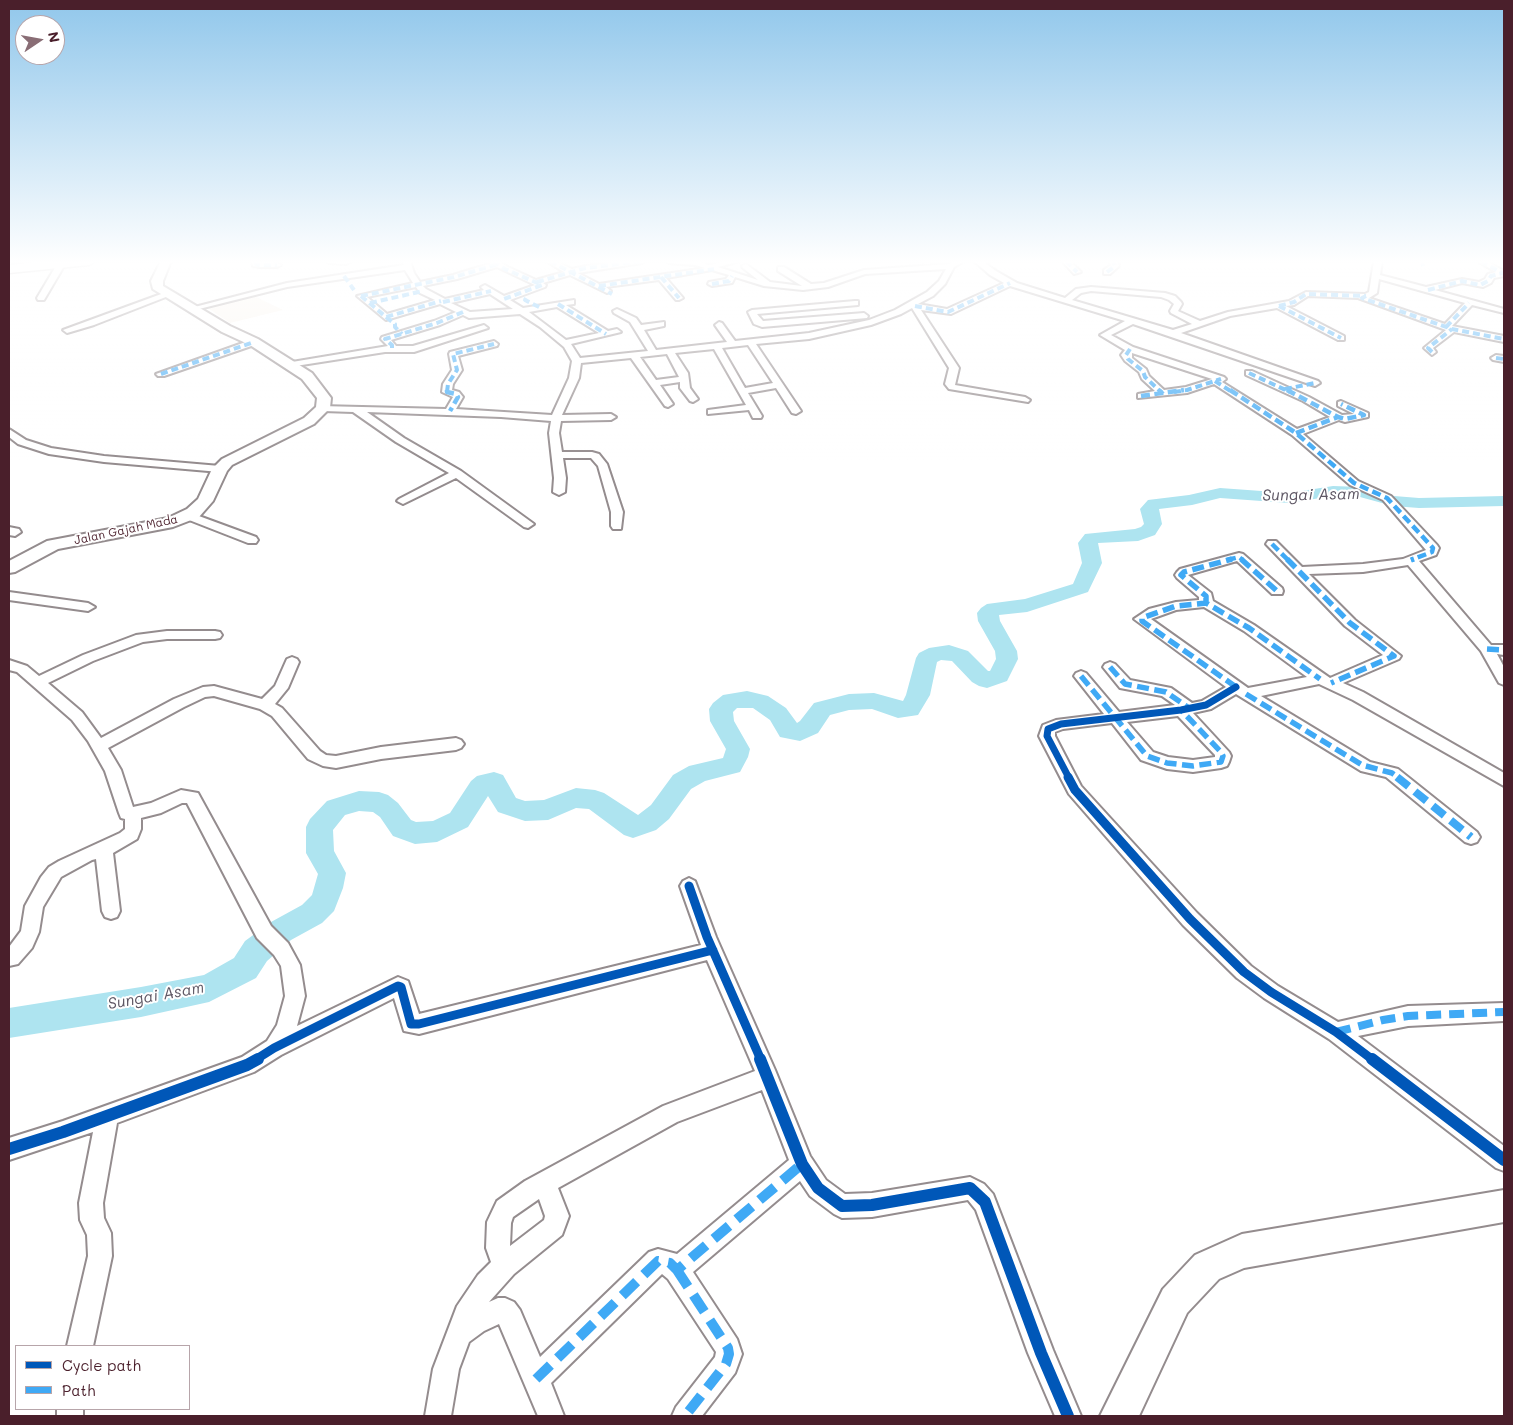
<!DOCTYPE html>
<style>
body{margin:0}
#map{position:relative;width:1513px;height:1425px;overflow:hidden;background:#fff;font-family:Mali,sans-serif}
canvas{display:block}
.frame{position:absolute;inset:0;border:10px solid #4a1f2b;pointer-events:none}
.legend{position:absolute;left:15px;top:1345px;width:175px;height:65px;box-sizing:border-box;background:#fff;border:1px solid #b7a5aa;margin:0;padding:6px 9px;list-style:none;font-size:15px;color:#4a1f2b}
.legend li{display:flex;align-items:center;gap:10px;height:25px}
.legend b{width:25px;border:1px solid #b7a5aa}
.north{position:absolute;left:15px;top:15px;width:50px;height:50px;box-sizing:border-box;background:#fff;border:1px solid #b7a5aa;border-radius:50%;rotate:78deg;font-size:14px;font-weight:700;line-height:20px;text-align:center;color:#4a1f2b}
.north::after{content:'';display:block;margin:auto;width:18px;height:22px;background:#896d75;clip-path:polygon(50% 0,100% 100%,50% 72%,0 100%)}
</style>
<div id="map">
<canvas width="1513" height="1425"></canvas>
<div class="frame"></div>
<ul class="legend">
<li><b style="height:6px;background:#0057b8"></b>Cycle path</li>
<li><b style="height:6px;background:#3fa9f5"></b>Path</li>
</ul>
<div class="north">N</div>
</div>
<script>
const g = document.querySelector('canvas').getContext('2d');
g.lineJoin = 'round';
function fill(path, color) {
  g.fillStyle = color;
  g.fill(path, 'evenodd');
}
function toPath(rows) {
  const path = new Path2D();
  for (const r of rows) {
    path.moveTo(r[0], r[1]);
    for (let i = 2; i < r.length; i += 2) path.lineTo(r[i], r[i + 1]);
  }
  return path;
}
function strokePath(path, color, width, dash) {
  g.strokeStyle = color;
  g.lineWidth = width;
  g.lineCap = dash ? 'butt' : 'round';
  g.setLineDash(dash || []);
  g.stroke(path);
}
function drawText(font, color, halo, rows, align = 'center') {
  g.font = font + ' Mali,sans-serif';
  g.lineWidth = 4;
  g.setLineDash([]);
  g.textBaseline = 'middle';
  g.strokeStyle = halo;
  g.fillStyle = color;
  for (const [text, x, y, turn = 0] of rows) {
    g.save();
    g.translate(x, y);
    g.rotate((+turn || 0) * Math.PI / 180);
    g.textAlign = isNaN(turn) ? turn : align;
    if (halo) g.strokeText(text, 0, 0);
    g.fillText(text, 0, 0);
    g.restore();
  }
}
fill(toPath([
 [250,294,283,310,230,323,205,306]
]), '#f9f3ec');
fill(toPath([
 [1333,486,1361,487,1394,496,1419,498,1504,496,1504,506,1419,508,1393,506,1360,497,1333,496,1289,503,1220,498,1192,505,1159,509,1162,524,1155,535,1138,541,1098,543,1102,563,1088,592,1027,612,999,615,1000,621,1017,651,1018,659,1007,681,987,688,979,686,972,682,952,661,941,660,937,662,930,695,918,715,898,718,872,709,849,710,830,715,818,733,800,741,780,737,770,720,753,708,737,708,733,712,734,721,750,749,748,757,740,772,705,781,691,789,669,819,656,830,633,838,624,835,589,809,576,808,548,820,525,821,498,812,488,796,468,827,437,842,415,844,393,836,380,817,373,812,359,811,345,815,333,830,334,851,346,873,343,888,334,911,322,923,291,940,267,961,256,978,209,1002,141,1017,9,1038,9,1008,141,987,204,975,234,958,245,941,271,922,302,905,312,895,318,874,306,853,306,827,310,819,327,801,359,791,379,792,388,795,398,803,411,820,416,822,433,821,450,813,471,781,477,776,494,772,503,775,516,798,525,801,544,800,576,788,595,790,604,793,638,815,651,805,673,775,689,766,723,758,726,749,710,721,709,709,713,703,723,695,747,691,768,696,786,708,797,723,800,721,814,703,849,694,874,693,903,701,906,695,916,658,919,653,929,648,949,645,968,651,988,671,990,671,996,659,995,651,978,621,977,613,981,608,987,604,1025,599,1073,584,1082,563,1078,543,1085,534,1135,529,1141,527,1144,524,1140,509,1148,500,1189,495,1220,488,1289,493,1333,486]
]), '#aee4f0');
const street = toPath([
 [59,261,67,261,44,300,38,300,37,298,59,261],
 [252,261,277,263,281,265,277,267,260,267,253,266,252,261],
 [325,261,349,261,350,262,346,264,329,263,325,261],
 [402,261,410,261,414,273,420,282,453,275,492,263,489,261,498,261,508,267,536,280,564,272,546,261,555,261,572,269,585,266,626,261,646,261,642,263,578,273,599,284,705,268,695,265,669,263,665,261,696,261,709,265,727,261,740,261,718,267,758,280,743,268,742,266,746,264,770,282,802,286,778,271,778,267,784,267,811,284,824,283,864,270,949,264,955,261,964,261,954,267,945,284,933,296,918,304,947,309,1004,283,990,275,974,261,982,261,996,271,1017,283,1065,298,1076,289,1091,287,1165,293,1175,296,1181,302,1182,304,1178,311,1180,312,1200,321,1228,312,1289,301,1306,292,1365,294,1369,292,1374,261,1382,261,1380,275,1426,287,1462,279,1479,282,1485,279,1488,274,1496,272,1477,261,1486,261,1504,271,1504,276,1494,278,1491,283,1483,287,1462,283,1435,290,1504,309,1504,313,1472,305,1452,326,1504,336,1504,342,1454,332,1433,348,1436,352,1432,355,1424,348,1446,330,1358,298,1308,296,1294,305,1286,306,1344,336,1344,340,1338,340,1277,308,1230,316,1181,333,1318,381,1320,383,1315,386,1133,324,1111,335,1133,347,1224,377,1226,379,1222,382,1297,429,1330,417,1303,401,1246,375,1246,371,1252,371,1309,397,1342,415,1354,414,1338,406,1338,402,1341,401,1368,413,1368,417,1345,422,1339,420,1303,434,1358,481,1391,496,1437,545,1439,548,1436,555,1419,561,1491,645,1504,645,1504,655,1497,654,1504,667,1504,685,1499,683,1481,651,1408,565,1363,572,1309,574,1355,620,1401,656,1399,659,1343,683,1363,692,1504,773,1504,786,1353,700,1319,684,1261,696,1370,762,1398,769,1477,832,1480,837,1477,842,1471,844,1465,842,1386,777,1361,771,1236,694,1211,709,1193,713,1229,752,1231,756,1229,762,1227,766,1221,768,1193,772,1167,769,1141,760,1112,723,1063,729,1055,732,1055,736,1081,786,1197,913,1251,966,1278,986,1338,1022,1408,1006,1504,1003,1504,1021,1408,1026,1358,1036,1504,1146,1504,1171,1496,1168,1329,1039,1264,998,1237,978,1183,925,1069,794,1039,736,1043,725,1056,720,1104,714,1074,676,1076,673,1081,671,1086,673,1119,712,1175,705,1162,696,1120,688,1103,667,1105,664,1110,662,1115,664,1130,680,1171,688,1192,703,1202,701,1226,687,1134,619,1149,609,1176,602,1199,600,1199,597,1177,578,1175,575,1177,572,1180,569,1239,553,1243,554,1282,588,1283,591,1282,594,1272,594,1237,561,1188,575,1211,593,1213,601,1254,625,1330,678,1383,655,1345,626,1266,544,1268,541,1276,541,1302,567,1363,564,1403,559,1426,550,1383,500,1350,485,1292,435,1214,384,1187,393,1138,398,1138,394,1155,391,1142,379,1139,372,1125,361,1121,355,1125,350,1100,335,1125,321,1010,286,951,314,921,310,959,368,955,385,1025,397,1030,400,1028,402,949,389,945,384,949,368,912,308,901,314,871,325,809,339,756,344,801,411,796,414,792,413,776,388,748,393,762,416,761,418,753,418,749,410,708,414,708,410,746,405,714,349,675,353,688,373,690,388,698,399,693,402,690,401,680,388,680,382,660,385,673,404,668,407,665,406,631,358,581,363,579,378,562,415,611,414,616,417,611,420,561,421,559,433,562,452,592,452,599,454,607,464,623,512,621,529,613,529,611,526,611,512,598,466,591,458,563,458,566,478,565,492,559,495,553,492,554,478,549,433,551,421,501,417,367,412,404,438,461,471,534,524,528,528,524,527,456,478,403,504,397,501,399,499,449,473,396,442,353,412,323,411,318,408,320,406,446,409,453,397,442,392,443,384,452,370,449,354,450,352,494,341,498,344,497,346,458,356,462,370,453,384,452,390,459,392,463,397,456,409,552,415,569,378,572,361,564,347,540,327,520,314,469,318,463,315,440,325,391,340,396,346,413,346,484,325,488,328,414,352,385,352,289,367,287,365,292,362,388,346,381,339,382,337,434,321,456,312,440,304,386,320,357,296,413,283,405,270,287,287,191,311,187,309,287,283,404,265,402,261],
 [497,267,535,285,504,296,485,285,481,287,484,290,445,299,426,289,423,286,457,279,497,267],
 [946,269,939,281,927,292,895,310,869,320,809,333,735,341,722,323,719,322,715,325,727,342,656,350,644,330,664,326,664,322,641,325,636,318,617,309,613,311,614,313,630,322,648,351,580,358,571,344,621,332,617,329,608,331,566,305,574,304,574,300,523,308,510,300,545,287,546,285,543,283,570,275,607,293,611,291,606,287,659,280,676,300,679,300,683,298,666,278,712,270,729,275,726,279,709,282,708,284,712,286,732,283,735,277,764,286,803,290,828,287,865,274,946,269],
 [1379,279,1465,303,1445,324,1369,298,1377,293,1379,279],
 [416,287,420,293,435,300,387,314,367,297,416,287],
 [1091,291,1161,297,1169,300,1174,304,1170,311,1171,313,1192,324,1173,330,1072,300,1081,293,1091,291],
 [490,294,513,309,470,312,451,303,490,294],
 [557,307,599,333,566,340,529,312,557,307],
 [748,345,773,383,745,388,722,348,748,345],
 [1132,353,1212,379,1186,387,1164,390,1149,376,1146,369,1132,358,1132,353],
 [667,354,679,377,656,380,640,357,667,354],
 [1204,607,1244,631,1307,677,1248,688,1151,619,1176,610,1204,607],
 [1178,716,1215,755,1215,757,1193,760,1168,757,1153,752,1127,722,1178,716],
 [1062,261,1070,261,1081,272,1074,274,1062,261],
 [1109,261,1117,261,1119,266,1110,274,1104,274,1104,270,1111,265,1109,261],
 [164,293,171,295,94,325,67,333,63,330,164,293],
 [855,301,858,301,858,305,757,314,763,321,864,313,868,316,867,318,762,327,754,324,748,312,752,310,855,301],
 [254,339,257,340,257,344,164,376,158,376,156,374,254,339],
 [1496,355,1504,356,1504,362,1493,360,1491,358,1496,355],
 [9,429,26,440,51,448,104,456,220,466,225,469,220,472,104,462,49,454,18,444,9,437,9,429],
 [188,512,256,537,258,540,256,543,248,543,184,518,182,516,188,512],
 [9,527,19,529,21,532,15,536,9,535,9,527],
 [9,592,88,603,95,607,88,611,9,600,9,592],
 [167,631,215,631,220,632,222,635,220,638,215,639,167,639,143,642,93,661,48,683,82,712,101,738,174,699,203,687,214,686,262,699,275,686,287,659,292,657,297,659,299,662,288,688,275,704,282,708,320,751,326,755,336,756,381,747,456,738,461,740,464,744,461,748,456,750,381,759,336,768,323,766,308,759,272,716,260,709,214,696,205,697,184,707,108,748,121,770,133,807,151,803,181,790,198,793,271,926,288,943,300,965,305,996,297,1026,398,977,408,981,419,1014,701,945,680,886,683,881,689,878,695,881,716,937,775,1070,810,1156,826,1180,845,1194,872,1193,970,1177,984,1184,993,1194,1053,1350,1081,1416,1055,1416,1028,1353,976,1210,968,1200,872,1217,842,1218,834,1214,810,1196,800,1181,693,1272,737,1339,742,1354,735,1373,702,1416,672,1416,676,1407,715,1357,716,1352,668,1279,662,1274,551,1383,564,1416,538,1416,499,1324,484,1331,469,1342,459,1369,451,1416,425,1416,433,1369,457,1306,478,1275,491,1262,486,1248,487,1222,497,1201,525,1181,663,1106,755,1071,707,960,419,1034,404,1031,394,998,281,1055,254,1072,117,1123,103,1203,104,1218,111,1233,112,1256,93,1346,67,1346,88,1256,87,1235,80,1220,79,1203,93,1132,9,1160,9,1138,63,1121,242,1057,267,1041,277,1025,285,996,281,966,274,955,257,938,187,803,182,803,161,813,141,818,141,829,137,839,113,853,120,911,117,917,111,919,105,917,102,911,96,859,92,860,61,877,43,907,39,932,32,948,18,964,9,966,9,947,21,931,25,906,41,877,49,867,59,861,120,833,125,829,125,819,121,818,119,813,105,771,88,741,72,720,17,672,9,670,9,660,27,666,39,676,83,655,136,635,167,631],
 [762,1090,789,1160,677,1254,658,1249,649,1252,540,1357,520,1310,514,1302,505,1298,498,1298,489,1302,514,1274,562,1235,569,1216,558,1188,677,1122,762,1090],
 [539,1199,545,1216,544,1220,510,1246,511,1223,513,1217,539,1199],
 [57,1409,83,1409,83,1416,57,1416,57,1409]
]);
const secondary = toPath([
 [161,261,171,261,163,281,163,286,230,326,258,339,312,373,331,398,330,408,314,424,232,465,227,471,213,501,199,517,173,527,58,549,15,572,9,573,9,561,47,541,168,518,187,509,198,499,212,469,222,459,304,418,316,407,317,398,302,379,250,345,222,332,153,289,151,281,161,261],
 [1504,1190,1504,1222,1244,1268,1219,1279,1187,1313,1139,1416,1100,1416,1163,1289,1195,1255,1242,1234,1504,1190]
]);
const highway = toPath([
 [50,261,96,261,89,265,9,273,9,265,50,261]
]);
strokePath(street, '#948c8e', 4);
strokePath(secondary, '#948c8e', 4);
strokePath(highway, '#948c8e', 3);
fill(street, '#fff');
fill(secondary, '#fff');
fill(highway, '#fff');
strokePath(toPath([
 [256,261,256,264,260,265,277,265],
 [493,261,505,269,542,285,504,299],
 [550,261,612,294],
 [1066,261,1077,272],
 [1422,261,1423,266],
 [1481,261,1504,274],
 [1107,272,1115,266,1113,261],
 [344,276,354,290],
 [661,277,679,298],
 [537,282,585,268,642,261],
 [712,284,729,281,732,276],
 [599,286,714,269],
 [1428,290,1462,281,1480,285,1488,281,1491,276,1502,273],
 [361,296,454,277,498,264],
 [361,296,386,317,441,301],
 [1366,296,1362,298,1452,329,1504,339],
 [526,298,525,300,541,308],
 [443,302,491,291],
 [370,303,423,291],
 [558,304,606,334],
 [915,306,948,312,1010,283],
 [1279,306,1294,302,1306,294,1366,296],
 [1279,306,1341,338],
 [386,317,395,324,395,327,402,334],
 [1446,327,1469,303],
 [392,348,392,345,385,339,437,323,463,312],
 [1130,349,1126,355,1128,359,1143,371,1145,377,1161,392],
 [1432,352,1428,348,1452,329],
 [1496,358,1504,359],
 [1249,373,1290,392],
 [161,374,254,342],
 [1215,381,1232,392],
 [1285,389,1315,383],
 [447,392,448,384,457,370,453,354,494,344],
 [1174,392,1187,390,1221,379]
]), '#3fa9f5', 4, [7, 4]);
strokePath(toPath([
 [447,390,447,392,456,394,458,397,450,411],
 [1159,390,1163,394],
 [1230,390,1296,433,1354,483,1387,498,1433,548,1432,552,1411,560],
 [1287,390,1338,417,1345,419,1364,415,1341,404],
 [1141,396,1184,390],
 [1296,433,1338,417],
 [1272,544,1288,560],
 [1227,560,1239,557,1243,560]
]), '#3fa9f5', 4.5, [9, 4.5]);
strokePath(toPath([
 [1241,559,1277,591],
 [1287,559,1350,623,1394,656,1331,683],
 [1411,560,1414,559],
 [1206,603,1206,596,1181,575,1184,572,1232,559],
 [1487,649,1504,650],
 [1110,667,1125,684,1166,692,1189,708],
 [1081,676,1147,756,1167,763,1193,766,1221,762,1223,756,1221,752,1181,710],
 [1236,687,1142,621,1142,618,1176,606,1206,603,1249,628,1320,679],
 [1246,694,1362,765,1392,773,1399,778]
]), '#3fa9f5', 5.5, [12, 5.5]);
strokePath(toPath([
 [1397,777,1471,837],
 [1336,1032,1383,1020,1408,1016,1504,1012]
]), '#3fa9f5', 8, [15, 8]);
strokePath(toPath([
 [677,1270,728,1348,729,1354,726,1364,685,1416],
 [536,1379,658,1261,670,1263,677,1270,802,1164]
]), '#3fa9f5', 10, [20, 10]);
strokePath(toPath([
 [1069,778,1047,736,1048,729,1061,724,1181,710,1206,705,1236,687]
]), '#0057b8', 7);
strokePath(toPath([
 [1068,777,1075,790,1190,919,1244,972,1271,992,1336,1032,1373,1060],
 [689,886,707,937,761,1060],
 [255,1060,274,1048,398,986,401,987,411,1024,419,1024,713,950]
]), '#0057b8', 9);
strokePath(toPath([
 [760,1059,802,1164,818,1188,842,1206,872,1205,970,1188,985,1202,1041,1353,1068,1416],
 [1372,1059,1504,1160],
 [9,1149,63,1132,247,1065,258,1059]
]), '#0057b8', 12);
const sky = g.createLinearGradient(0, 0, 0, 460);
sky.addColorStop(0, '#91c7eb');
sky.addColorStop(0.57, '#fff');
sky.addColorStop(1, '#ffffff00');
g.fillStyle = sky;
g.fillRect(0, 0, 1513, 460);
drawText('12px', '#4a1f2b', '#fff', [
 ["Jalan Gajah Mada",126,530,-12]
]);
drawText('italic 16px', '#5e5764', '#fff', [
 ["Sungai Asam",1311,495,-1],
 ["Sungai Asam",156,996,-10]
]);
</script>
